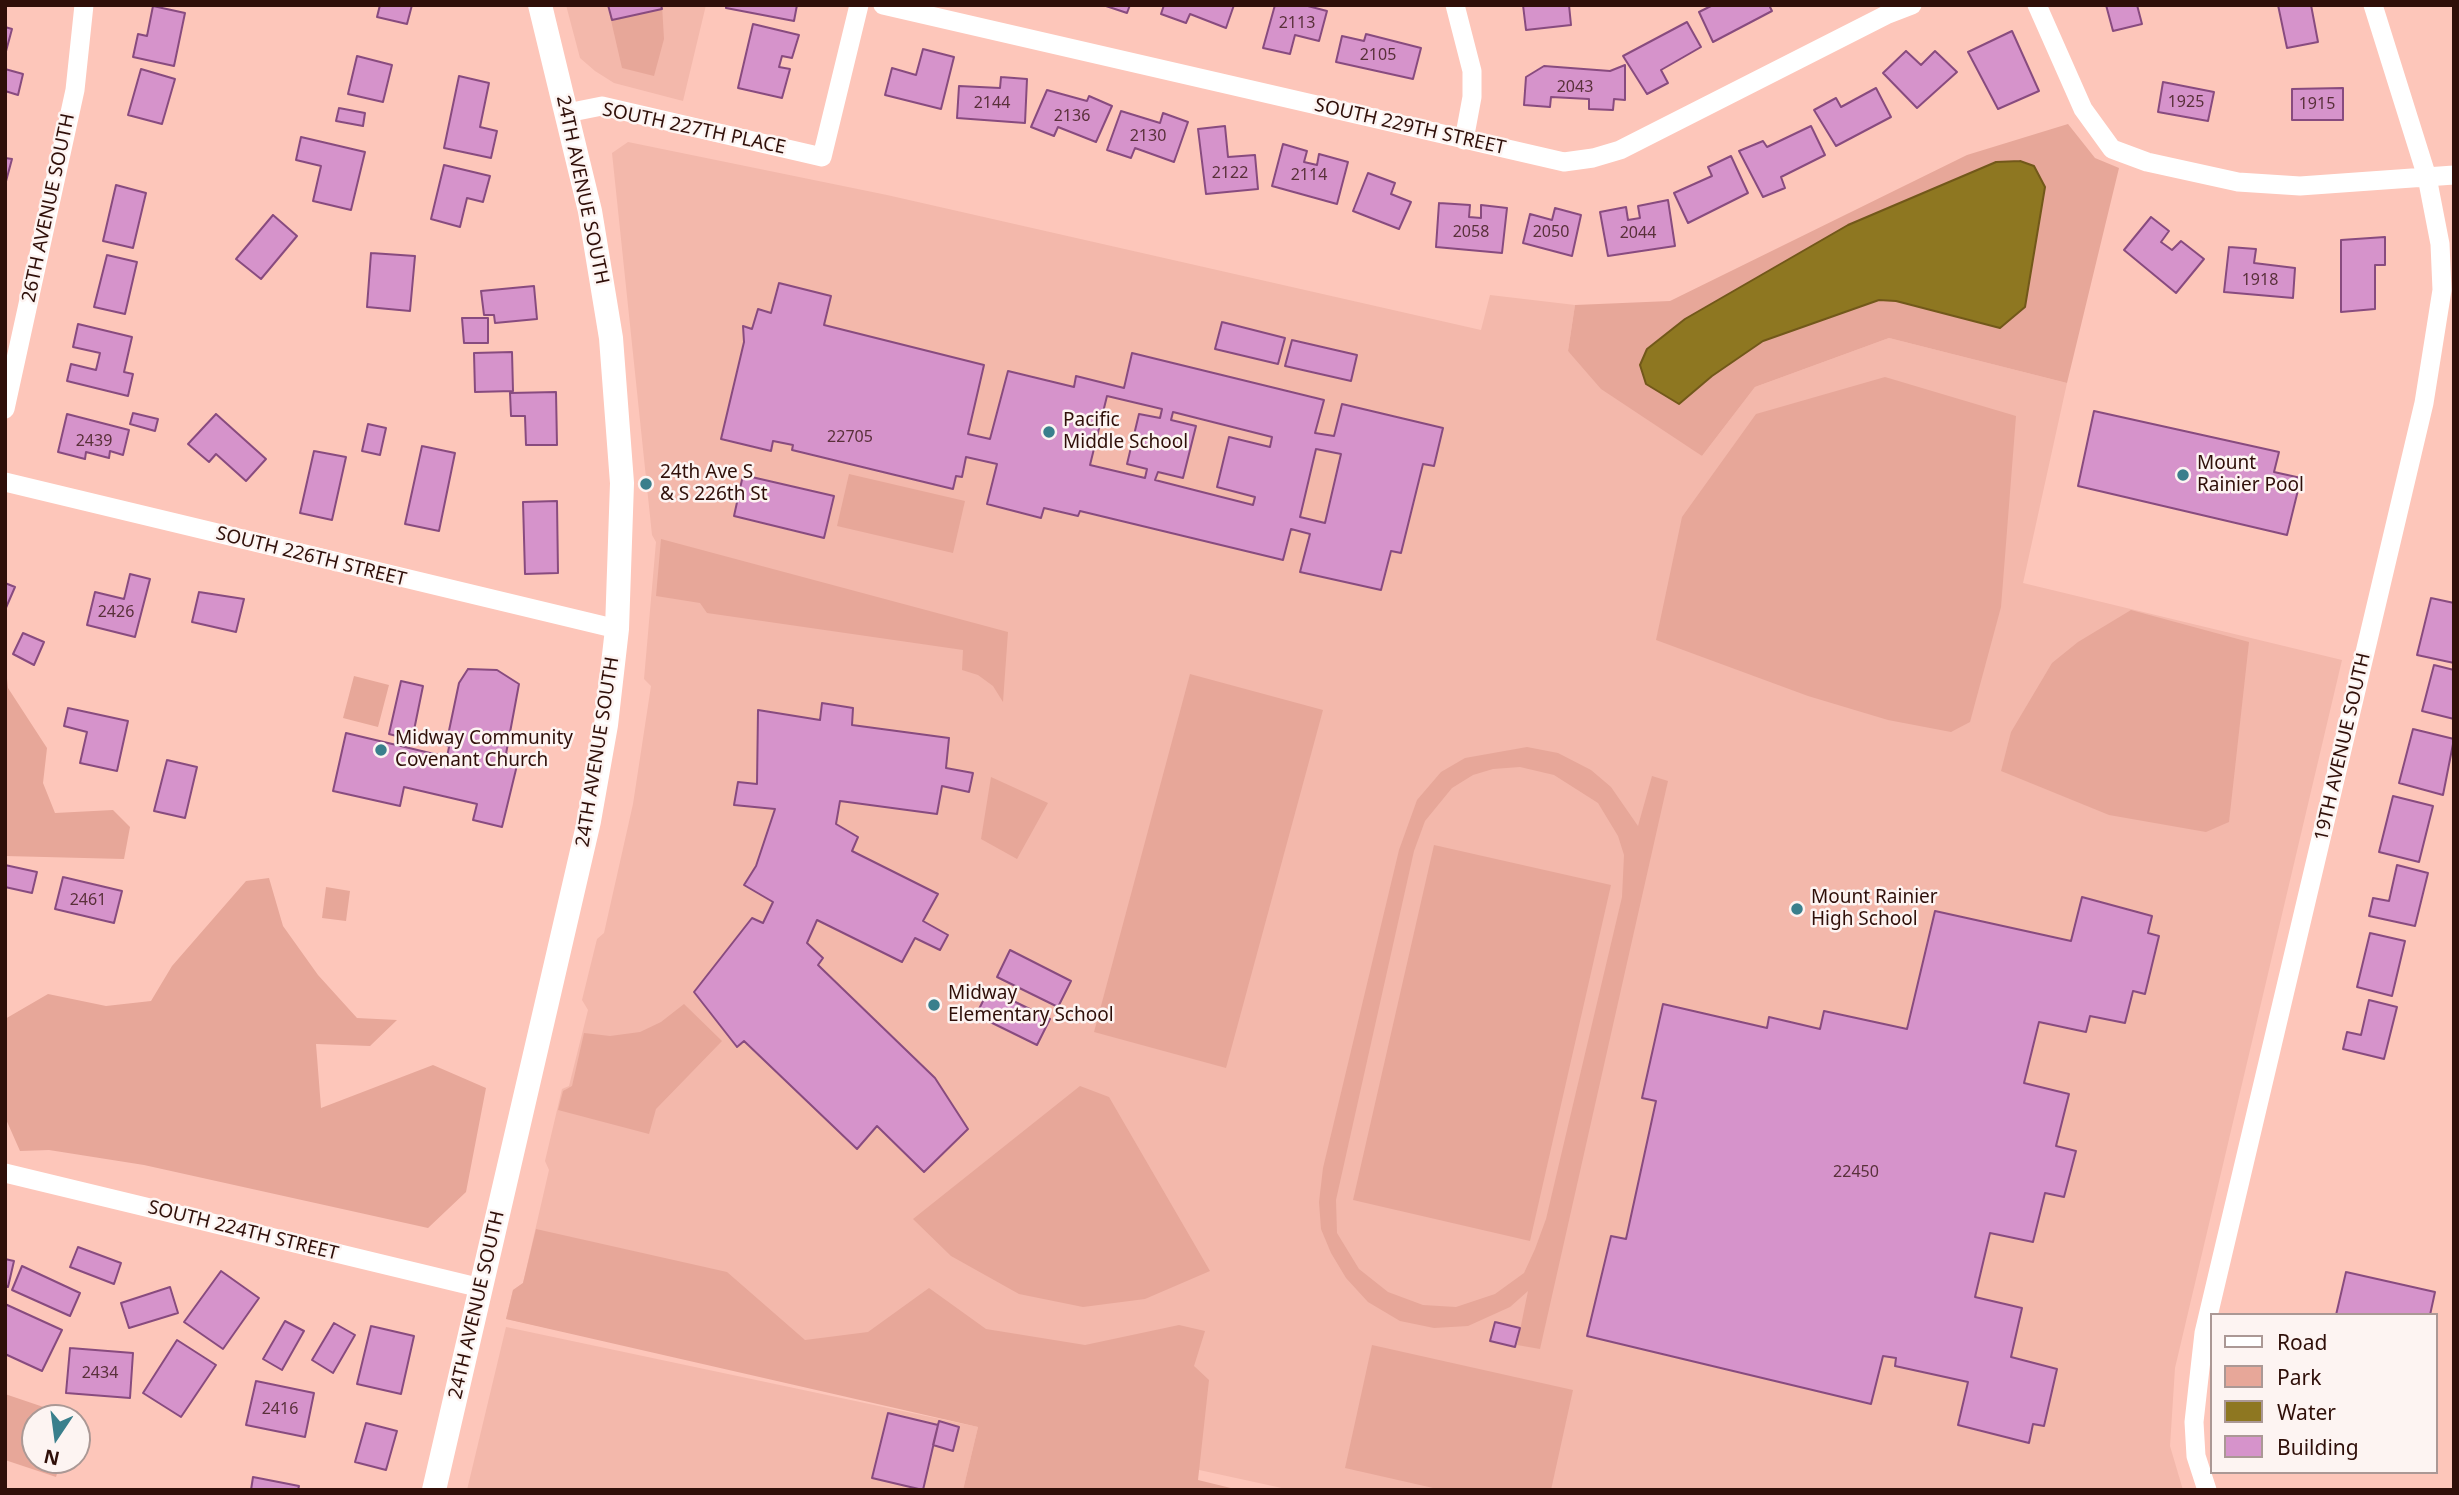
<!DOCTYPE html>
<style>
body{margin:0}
#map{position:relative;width:2459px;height:1495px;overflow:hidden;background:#fdc6ba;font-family:"Noto Sans",sans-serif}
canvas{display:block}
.frame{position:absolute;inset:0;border:7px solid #2f0f09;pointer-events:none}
.legend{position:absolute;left:2210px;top:1313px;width:228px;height:161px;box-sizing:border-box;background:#fdf4f2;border:2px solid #ab9895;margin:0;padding:9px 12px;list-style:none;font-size:21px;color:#2f0f09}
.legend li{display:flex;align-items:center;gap:14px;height:35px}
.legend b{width:35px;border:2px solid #ab9895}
.north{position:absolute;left:21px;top:1404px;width:70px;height:70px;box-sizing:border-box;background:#fdf4f2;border:2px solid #ab9895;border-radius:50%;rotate:193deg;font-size:19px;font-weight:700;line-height:28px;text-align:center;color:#2f0f09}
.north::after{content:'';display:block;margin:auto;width:24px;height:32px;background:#3a7f8c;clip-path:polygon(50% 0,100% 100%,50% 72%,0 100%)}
</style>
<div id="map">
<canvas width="2459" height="1495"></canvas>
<div class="frame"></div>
<ul class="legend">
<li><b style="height:9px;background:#fff"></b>Road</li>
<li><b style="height:19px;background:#e7a799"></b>Park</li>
<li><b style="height:19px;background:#8e7721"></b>Water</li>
<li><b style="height:19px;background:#d693cb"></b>Building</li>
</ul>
<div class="north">N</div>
</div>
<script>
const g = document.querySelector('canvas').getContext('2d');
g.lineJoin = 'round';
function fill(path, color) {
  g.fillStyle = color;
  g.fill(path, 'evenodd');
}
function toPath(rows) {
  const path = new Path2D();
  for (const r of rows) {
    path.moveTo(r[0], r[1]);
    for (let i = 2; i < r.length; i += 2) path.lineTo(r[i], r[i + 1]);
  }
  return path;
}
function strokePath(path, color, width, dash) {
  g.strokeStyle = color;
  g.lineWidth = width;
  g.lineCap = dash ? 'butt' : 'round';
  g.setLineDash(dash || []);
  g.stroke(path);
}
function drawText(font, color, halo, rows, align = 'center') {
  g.font = font + ' "Noto Sans",sans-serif';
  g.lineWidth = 5;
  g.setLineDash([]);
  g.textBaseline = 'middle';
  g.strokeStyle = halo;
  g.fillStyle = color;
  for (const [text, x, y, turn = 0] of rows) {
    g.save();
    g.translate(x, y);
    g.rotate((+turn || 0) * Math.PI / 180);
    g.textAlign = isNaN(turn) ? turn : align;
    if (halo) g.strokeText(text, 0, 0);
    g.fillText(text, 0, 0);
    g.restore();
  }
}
fill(toPath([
 [566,5,706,5,683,101,614,83,595,71,580,58],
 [628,142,887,195,1481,330,1490,295,1575,305,1568,351,1702,456,1755,387,1889,338,2067,383,2023,583,2342,660,2175,1368,2170,1446,2183,1490,1291,1490,506,1319,513,1290,523,1283,549,1170,545,1161,562,1089,569,1086,588,1010,582,1000,597,939,604,933,633,804,651,686,644,679,656,542,652,535,612,153],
 [506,1327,978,1427,963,1490,467,1490]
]), '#f3b8ab');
fill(toPath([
 [662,5,664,39,654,76,622,68,610,16],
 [2068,124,2095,158,2119,168,2067,383,1889,338,1755,387,1702,456,1601,389,1568,351,1575,305,1670,301,1967,155],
 [1848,225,1896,301,1879,300,1764,341,1712,376,1679,404,1640,365,1647,348,1685,319],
 [1885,377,2016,416,2001,607,1970,722,1951,732,1888,720,1808,696,1656,640,1682,517,1756,414],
 [849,474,965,501,953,553,837,526],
 [661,539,1008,632,1003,702,993,686,978,675,962,670,963,650,707,613,700,603,656,596],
 [2131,610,2249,642,2229,822,2206,832,2109,815,2001,771,2011,732,2052,663,2078,642],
 [5,660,8,688,47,748,43,783,55,813,113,810,130,827,124,859,5,856],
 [1190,674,1323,710,1226,1068,1094,1032],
 [354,676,389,685,378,727,343,718],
 [1527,747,1558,753,1591,770,1611,787,1638,826,1652,776,1668,781,1540,1349,1517,1345,1528,1291,1510,1307,1468,1326,1434,1328,1400,1321,1368,1302,1346,1278,1331,1253,1321,1229,1319,1202,1323,1168,1399,850,1417,800,1441,772,1465,758],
 [1520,767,1554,775,1598,803,1618,836,1624,855,1622,897,1546,1219,1535,1249,1524,1273,1495,1294,1456,1307,1423,1305,1388,1292,1359,1269,1337,1233,1336,1200,1414,851,1425,821,1452,788,1473,775,1493,769],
 [991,777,1048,803,1017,859,981,839],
 [1434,845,1611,885,1530,1241,1353,1200],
 [269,878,283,926,318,975,357,1018,397,1020,370,1046,316,1044,321,1108,433,1065,486,1088,466,1192,428,1228,144,1165,49,1150,20,1151,5,1117,5,1019,48,994,106,1006,151,1001,172,966,246,881],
 [326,887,350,891,346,921,322,918],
 [684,1004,722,1041,656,1109,649,1134,558,1110,563,1091,572,1086,584,1033,610,1036,640,1032,661,1022],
 [1080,1086,1109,1097,1210,1271,1145,1299,1083,1307,1019,1294,951,1256,913,1219],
 [536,1229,727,1272,805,1340,868,1332,929,1288,986,1329,1085,1345,1179,1325,1205,1331,1194,1366,1209,1380,1198,1480,1239,1490,963,1490,978,1427,506,1319,513,1290,523,1283],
 [1372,1345,1573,1390,1551,1490,1442,1490,1345,1468],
 [5,1394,76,1418,35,1418,35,1460,61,1460,56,1477,5,1460]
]), '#e7a799');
const water = toPath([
 [2020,161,2034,166,2045,187,2025,307,2000,328,1896,301,1879,300,1763,341,1712,376,1679,404,1646,384,1640,365,1647,349,1685,319,1848,225,1996,162,2020,161]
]);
fill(water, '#8e7721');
strokePath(water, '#72581a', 2);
const building = toPath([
 [380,5,412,5,407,24,377,17,380,5],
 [608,5,661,5,662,9,612,20,608,5],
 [726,5,797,5,794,21,726,8,726,5],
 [1103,5,1130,5,1127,13,1103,5],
 [1164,5,1234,5,1226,28,1190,14,1186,23,1161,14,1164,5],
 [1275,5,1304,5,1327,11,1319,41,1295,35,1290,54,1263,48,1275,5],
 [1523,5,1569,5,1571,25,1526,30,1523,5],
 [1713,5,1769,5,1772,11,1713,42,1699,12,1713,5],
 [2106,5,2137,5,2142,24,2113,31,2106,5],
 [2278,5,2311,5,2318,42,2287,48,2278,5],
 [153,6,185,13,174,66,133,57,138,34,147,36,153,6],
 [1687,22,1701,47,1661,70,1668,83,1647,94,1623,56,1687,22],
 [753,24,799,35,792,58,782,56,779,67,790,69,782,98,738,88,753,24],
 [5,27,12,29,5,55,5,27],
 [2012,31,2039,91,1998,109,1968,52,2012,31],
 [1366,34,1421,48,1413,79,1336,62,1342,36,1364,41,1366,34],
 [923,49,954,57,941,109,885,95,892,68,916,75,923,49],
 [1906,51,1921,65,1935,51,1957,72,1917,108,1883,73,1906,51],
 [357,56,392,65,383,102,348,94,357,56],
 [1625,65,1625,100,1614,99,1613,110,1589,109,1589,99,1551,97,1550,107,1524,105,1526,77,1544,66,1610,71,1625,65],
 [5,69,23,74,18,95,5,91,5,69],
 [141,69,175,79,162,124,128,115,141,69],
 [459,76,489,83,480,127,497,131,491,158,444,148,459,76],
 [1001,77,1027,79,1025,123,957,118,959,86,1000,88,1001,77],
 [2163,82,2214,92,2208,121,2158,112,2163,82],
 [1876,88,1891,117,1836,146,1814,110,1836,98,1841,107,1876,88],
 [2343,88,2343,120,2292,120,2292,89,2343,88],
 [1047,90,1087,101,1089,96,1112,106,1096,142,1058,127,1054,136,1031,127,1047,90],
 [339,108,365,113,363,126,336,121,339,108],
 [1121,111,1160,123,1163,113,1188,122,1174,162,1135,148,1131,158,1107,150,1121,111],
 [1225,126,1228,157,1255,155,1258,189,1206,194,1198,129,1225,126],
 [1811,126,1825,155,1781,177,1785,188,1763,197,1739,151,1763,141,1767,147,1811,126],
 [301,137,365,152,351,210,313,201,321,166,296,160,301,137],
 [1283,144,1307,151,1304,162,1317,165,1319,154,1348,162,1337,204,1272,186,1283,144],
 [1731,156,1748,193,1688,223,1674,193,1712,176,1708,167,1731,156],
 [5,158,12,159,5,185,5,158],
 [444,165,490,176,483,202,467,198,460,227,431,219,444,165],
 [1368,173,1395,183,1391,194,1411,202,1399,229,1353,211,1368,173],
 [116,185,146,193,133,248,103,241,116,185],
 [1668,200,1675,246,1608,256,1600,212,1626,207,1628,220,1640,218,1638,206,1668,200],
 [1439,203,1470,205,1469,217,1481,218,1481,205,1507,208,1502,253,1436,247,1439,203],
 [1555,208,1581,215,1572,256,1523,243,1530,214,1552,220,1555,208],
 [273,215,297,236,261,279,236,259,273,215],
 [2151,217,2169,231,2161,242,2172,250,2181,241,2204,259,2176,293,2124,250,2151,217],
 [2385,237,2385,265,2375,265,2375,309,2341,312,2341,240,2385,237],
 [2229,247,2256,249,2254,263,2295,268,2293,298,2224,292,2229,247],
 [371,253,415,256,410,311,367,307,371,253],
 [107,255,137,262,125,314,94,307,107,255],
 [779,283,831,296,824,325,984,365,968,434,990,439,1008,371,1074,387,1076,376,1124,388,1132,353,1324,400,1315,433,1334,436,1342,404,1443,428,1434,466,1423,464,1401,553,1391,551,1381,590,1300,572,1310,534,1291,529,1283,560,1080,511,1078,516,1044,508,1041,518,987,504,997,464,966,457,962,477,956,476,953,489,792,450,793,445,773,441,771,451,721,439,744,342,743,326,752,329,758,309,771,313,779,283],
 [1107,396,1162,409,1160,418,1139,414,1127,464,1147,469,1145,478,1090,465,1107,396],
 [1173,412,1272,437,1270,447,1229,437,1217,487,1255,497,1253,505,1155,480,1158,472,1183,478,1196,426,1171,420,1173,412],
 [1316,449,1341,454,1325,523,1300,517,1316,449],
 [534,286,537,319,495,323,494,315,484,315,481,291,534,286],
 [462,318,488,318,488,343,464,343,462,318],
 [1222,322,1285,338,1278,364,1215,349,1222,322],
 [78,324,132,337,124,372,133,374,128,396,67,381,71,364,96,370,100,353,73,347,78,324],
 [1292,340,1357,355,1351,381,1285,366,1292,340],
 [512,352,513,391,475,392,474,353,512,352],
 [556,392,557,445,526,445,525,416,511,416,510,393,556,392],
 [2094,411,2279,452,2274,472,2301,478,2287,535,2078,486,2094,411],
 [133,413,158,419,155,431,130,424,133,413],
 [67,414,129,430,123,455,110,451,109,458,86,452,85,459,58,452,67,414],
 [216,414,266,459,246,481,216,454,209,462,188,444,216,414],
 [368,424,386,428,380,455,362,451,368,424],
 [422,446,455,453,439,531,405,524,422,446],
 [314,451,346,457,332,520,300,513,314,451],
 [743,475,834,496,824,538,734,516,743,475],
 [557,501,558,573,525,574,523,502,557,501],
 [130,574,150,579,135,637,87,625,95,592,124,599,130,574],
 [5,583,15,587,5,610,5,583],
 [199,592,244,599,236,632,192,622,199,592],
 [2431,598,2454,603,2454,663,2417,655,2431,598],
 [23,633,44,642,34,665,13,654,23,633],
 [2434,665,2454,670,2454,719,2422,711,2434,665],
 [468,669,497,670,519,684,506,754,519,757,502,827,473,820,477,804,404,787,400,806,333,791,346,733,447,757,449,747,446,745,459,683,468,669],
 [401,681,423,686,412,740,389,734,401,681],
 [822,703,853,708,852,725,949,738,946,768,973,773,969,792,942,786,937,814,840,801,836,824,858,837,852,851,938,894,923,921,948,935,940,950,915,938,902,962,817,920,807,943,823,958,818,965,935,1078,968,1129,924,1172,877,1126,857,1149,744,1041,737,1047,694,992,752,918,763,923,773,902,744,885,756,866,775,809,734,805,738,782,757,784,758,710,820,720,822,703],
 [68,708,128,721,117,771,80,763,87,732,64,726,68,708],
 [2413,729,2454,739,2443,795,2399,783,2413,729],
 [167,760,197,767,185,818,154,811,167,760],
 [2393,796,2433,806,2419,862,2379,852,2393,796],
 [5,865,37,872,32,893,5,887,5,865],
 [2397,865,2428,873,2415,926,2369,916,2373,898,2389,901,2397,865],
 [63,877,122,891,114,923,55,909,63,877],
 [2082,897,2152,916,2148,933,2159,936,2145,994,2133,991,2125,1023,2090,1016,2086,1032,2039,1022,2024,1083,2069,1094,2056,1146,2076,1151,2064,1197,2045,1193,2033,1242,1990,1233,1975,1297,2022,1308,2011,1357,2057,1369,2044,1426,2033,1424,2029,1443,1958,1425,1968,1382,1895,1366,1896,1358,1883,1356,1871,1404,1587,1336,1611,1236,1626,1239,1656,1101,1642,1098,1663,1004,1767,1028,1769,1017,1820,1029,1824,1011,1907,1029,1935,911,2071,941,2082,897],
 [2370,933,2405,941,2392,996,2357,987,2370,933],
 [1010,950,1071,981,1058,1007,997,977,1010,950],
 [989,989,1050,1019,1037,1045,976,1015,989,989],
 [2369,1000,2397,1007,2384,1059,2343,1049,2347,1032,2361,1035,2369,1000],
 [78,1247,121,1263,114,1284,70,1267,78,1247],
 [5,1259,14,1261,8,1287,5,1286,5,1259],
 [22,1266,80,1293,70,1316,12,1290,22,1266],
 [221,1271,259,1298,223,1349,184,1322,221,1271],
 [2346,1272,2435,1292,2430,1315,2336,1315,2346,1272],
 [170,1287,178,1313,129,1328,121,1303,170,1287],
 [5,1304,62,1330,42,1371,5,1354,5,1304],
 [285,1321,304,1331,282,1370,263,1359,285,1321],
 [1495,1322,1520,1328,1515,1347,1490,1341,1495,1322],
 [334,1323,355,1335,333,1373,312,1360,334,1323],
 [371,1326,414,1336,401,1394,357,1384,371,1326],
 [177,1340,216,1365,181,1417,143,1393,177,1340],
 [70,1348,133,1353,130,1398,66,1393,70,1348],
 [256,1381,314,1393,305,1437,246,1425,256,1381],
 [888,1413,938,1425,923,1490,872,1478,888,1413],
 [939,1421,959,1427,953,1451,933,1445,939,1421],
 [366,1423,397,1431,386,1470,355,1462,366,1423],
 [253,1477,299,1486,298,1490,251,1490,253,1477]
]);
fill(building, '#d693cb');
strokePath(building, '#884b7f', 2);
strokePath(toPath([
 [883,5,1564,162,1593,158,1620,150,1886,15,1912,5],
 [1455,5,1472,71,1472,97,1464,140],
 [2037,5,2083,109,2112,149,2147,162,2238,182,2300,186,2454,175],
 [567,113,602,106,822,157,859,5],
 [5,409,75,90,84,5],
 [5,482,617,629],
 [5,1173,481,1288],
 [2207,1490,2196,1456,2194,1422,2204,1333,2424,403,2442,290,2440,244,2427,177,2373,5]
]), '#fff', 19);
strokePath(toPath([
 [434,1490,589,821,606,725,617,629,622,483,611,338,590,211,540,5]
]), '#fff', 24);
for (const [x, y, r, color] of [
 [1049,432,7,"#3a7f8c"],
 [2183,475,7,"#3a7f8c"],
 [646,484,7,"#3a7f8c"],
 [381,750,7,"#3a7f8c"],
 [1797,909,7,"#3a7f8c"],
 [934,1005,7,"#3a7f8c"]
]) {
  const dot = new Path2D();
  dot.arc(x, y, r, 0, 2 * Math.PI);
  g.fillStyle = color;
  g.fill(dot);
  strokePath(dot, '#fdf4f2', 2.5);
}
drawText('16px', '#59303a', null, [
 ["2113",1297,23],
 ["2105",1378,55],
 ["2043",1575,87],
 ["1925",2186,102],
 ["2144",992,103],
 ["1915",2317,104],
 ["2136",1072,116],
 ["2130",1148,136],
 ["2122",1230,173],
 ["2114",1309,175],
 ["2058",1471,232],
 ["2050",1551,232],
 ["2044",1638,233],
 ["1918",2260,280],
 ["22705",850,437],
 ["2439",94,441],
 ["2426",116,612],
 ["2461",88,900],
 ["22450",1856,1172],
 ["2434",100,1373],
 ["2416",280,1409]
]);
drawText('19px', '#2f0f09', '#fdf4f2', [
 ["SOUTH 229TH STREET",1410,127,13],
 ["SOUTH 227TH PLACE",694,129,12],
 ["24TH AVENUE SOUTH",582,190,78],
 ["26TH AVENUE SOUTH",49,208,-78],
 ["SOUTH 226TH STREET",311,557,14],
 ["19TH AVENUE SOUTH",2343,747,-77],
 ["24TH AVENUE SOUTH",598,752,-81],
 ["SOUTH 224TH STREET",243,1231,14],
 ["24TH AVENUE SOUTH",477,1305,-77]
]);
drawText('19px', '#2f0f09', '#fdf4f2', [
 ["Pacific",1063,421],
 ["Middle School",1063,443],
 ["Mount",2197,464],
 ["Rainier Pool",2197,486],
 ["24th Ave S",660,473],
 ["& S 226th St",660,495],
 ["Midway Community",395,739],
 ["Covenant Church",395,761],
 ["Mount Rainier",1811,898],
 ["High School",1811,920],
 ["Midway",948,994],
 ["Elementary School",948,1016]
], 'left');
</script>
